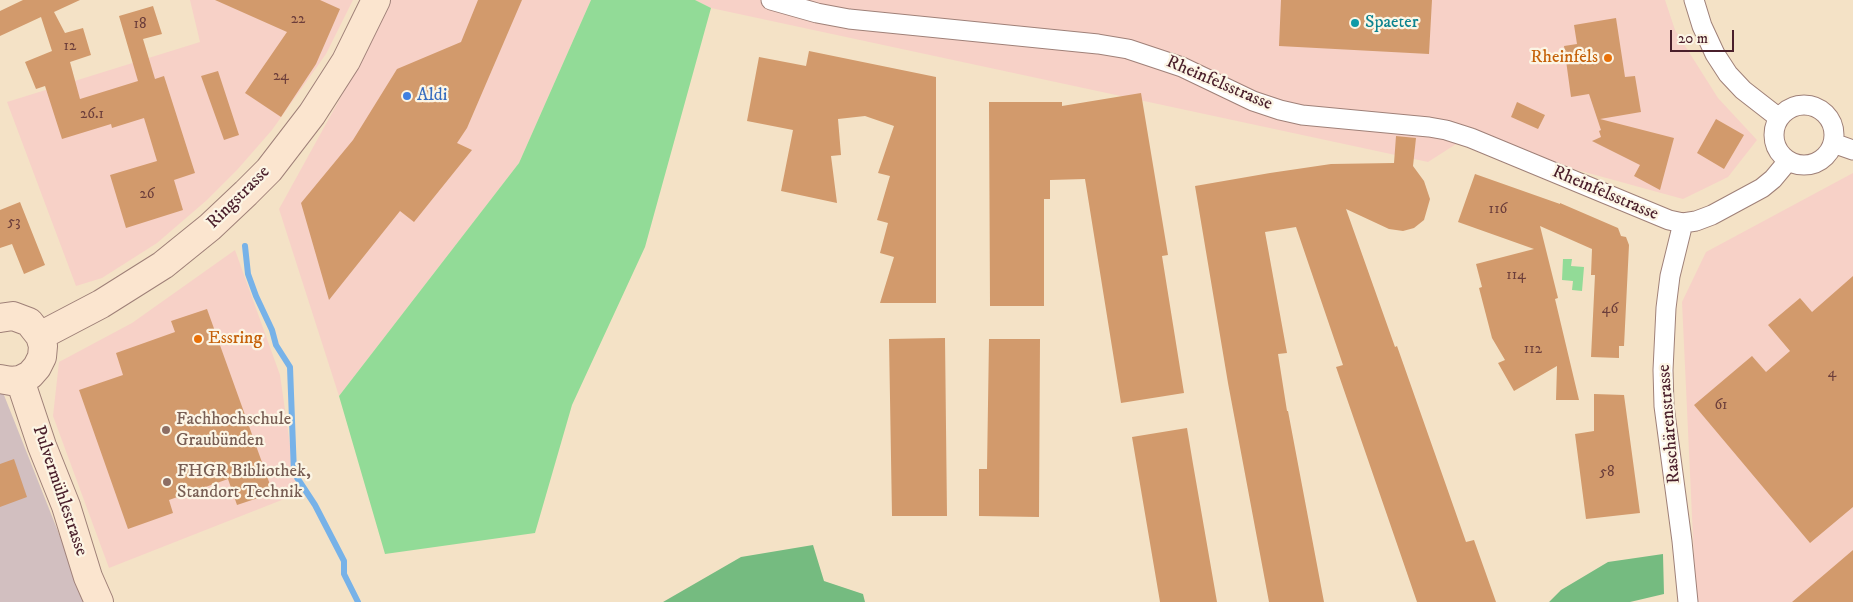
<!DOCTYPE html>
<meta charset="utf-8">
<style>
body{margin:0}
#map{position:relative;width:1853px;height:602px;overflow:hidden;background:#f4e2c6;font-family:"IM FELL DW Pica",serif}
canvas{display:block}
.scale{position:absolute;left:1670px;top:30px;width:64px;height:22px;box-sizing:border-box;border:2px solid #4a1f2b;border-top:0;padding-left:6px;font-size:15px;line-height:18px;white-space:nowrap;color:#4a1f2b;-webkit-text-stroke:4px #fcf5e5;paint-order:stroke}
</style>
<div id="map">
<canvas width="1853" height="602"></canvas>
<div class="scale">20 m</div>
</div>
<script>
const g = document.querySelector('canvas').getContext('2d');
g.lineJoin = 'round';
function fill(path, color) {
  g.fillStyle = color;
  g.fill(path, 'evenodd');
}
function toPath(rows) {
  const path = new Path2D();
  for (const r of rows) {
    if (r.length === 3) {
      path.moveTo(r[0] + r[2], r[1]);
      path.arc(r[0], r[1], r[2], 0, 2 * Math.PI);
      continue;
    }
    path.moveTo(r[0], r[1]);
    for (let i = 2; i < r.length; i += 2) path.lineTo(r[i], r[i + 1]);
  }
  return path;
}
function strokePath(path, color, width, dash) {
  g.strokeStyle = color;
  g.lineWidth = width;
  g.lineCap = dash ? 'butt' : 'round';
  g.setLineDash(dash || []);
  g.stroke(path);
}
function drawText(font, color, halo, rows, align = 'center') {
  g.font = font + ' "IM FELL DW Pica",serif';
  g.lineWidth = 4.5;
  g.setLineDash([]);
  g.textBaseline = 'middle';
  g.strokeStyle = halo;
  g.fillStyle = color;
  for (const [text, x, y, turn = 0] of rows) {
    g.save();
    g.translate(x, y);
    g.rotate((+turn || 0) * Math.PI / 180);
    g.textAlign = isNaN(turn) ? turn : align;
    if (halo) g.strokeText(text, 0, 0);
    g.fillText(text, 0, 0);
    g.restore();
  }
}
fill(toPath([
 [190,0,353,0,326,54,272,130,237,170,207,200,157,243,102,278,76,286,7,102,200,42],
 [390,0,591,0,519,163,339,396,279,209,348,84],
 [695,0,1665,0,1675,30,1718,98,1757,140,1728,177,1683,199,1464,139,1428,162,711,8],
 [1853,173,1853,602,1696,602,1682,302,1706,252],
 [235,250,280,375,297,494,109,568,53,416,59,362,132,323]
]), '#f7d1c7');
fill(toPath([
 [0,385,86,602,0,602]
]), '#d2bfc0');
fill(toPath([
 [591,0,695,0,711,8,645,247,572,405,535,533,385,554,339,396,519,163],
 [1563,259,1572,259,1571,266,1584,267,1582,291,1572,290,1573,281,1562,280]
]), '#92db97');
fill(toPath([
 [813,545,824,581,863,594,865,602,663,602,741,557],
 [1663,554,1664,594,1630,602,1549,602,1561,590,1608,562]
]), '#75bb80');
strokePath(toPath([
 [245,246,248,274,256,296,272,330,276,345,290,367,294,473,315,505,344,561,344,574,358,602]
]), '#77b2e8', 6);
fill(toPath([
 [23,0,80,0,54,12,65,33,83,28,91,55,70,62,80,99,138,81,119,16,153,6,162,34,143,39,155,79,164,76,195,173,174,180,183,210,126,228,110,175,157,161,144,118,112,128,111,124,62,139,45,86,36,89,25,62,52,51,41,17,0,36,0,11],
 [215,0,320,0,340,9,316,64,281,117,245,93,287,32],
 [478,0,522,0,467,128,457,143,472,150,414,222,400,211,329,300,301,203,353,140,397,69,461,42],
 [1281,0,1432,0,1429,54,1279,46],
 [1616,18,1625,77,1635,76,1641,112,1600,119,1674,138,1660,190,1634,176,1640,165,1592,141,1601,137,1599,131,1601,130,1589,94,1571,97,1564,46,1577,44,1574,25],
 [809,51,936,77,936,303,880,303,894,257,880,253,888,223,877,220,890,176,878,173,894,126,865,116,838,119,841,155,831,156,837,203,781,191,793,130,747,121,759,57,806,66],
 [218,71,239,135,224,140,201,76],
 [1141,93,1168,255,1162,256,1184,393,1121,403,1085,179,1050,180,1050,199,1044,199,1044,306,990,306,989,102,1062,102,1062,106],
 [1517,102,1545,115,1538,129,1511,117],
 [1716,119,1744,135,1724,169,1697,153],
 [1396,136,1416,138,1413,166,1424,181,1430,199,1424,220,1414,228,1403,231,1389,229,1346,209,1395,347,1397,346,1466,542,1474,540,1496,602,1417,602,1336,367,1343,365,1296,227,1265,232,1287,353,1278,354,1287,411,1288,411,1324,602,1269,602,1228,383,1195,186,1270,173,1331,164,1394,163],
 [1475,174,1560,204,1560,203,1618,228,1621,236,1626,237,1629,245,1624,346,1619,346,1619,358,1591,357,1595,275,1591,275,1592,249,1540,226,1558,298,1555,299,1579,400,1556,400,1557,366,1514,391,1498,363,1505,360,1492,338,1479,288,1482,287,1476,264,1534,249,1458,222],
 [20,202,45,265,24,274,12,244,0,248,0,210],
 [1853,276,1853,507,1810,543,1694,405,1752,356,1766,372,1790,351,1768,325,1800,298,1812,312],
 [207,309,273,493,237,505,228,479,169,500,173,513,128,529,79,390,123,375,116,353,175,332,171,321],
 [945,338,947,516,892,516,889,339],
 [989,339,1040,339,1039,517,979,516,979,469,987,469],
 [1594,394,1624,395,1640,513,1586,519,1575,434,1594,431],
 [1187,428,1193,464,1217,602,1160,602,1132,437],
 [14,459,27,497,0,507,0,464],
 [1853,550,1853,602,1792,602]
]), '#d29a6c');
const street = toPath([
 [771,0,817,13,849,19,1098,44,1128,49,1182,67,1253,101,1280,110,1302,115,1429,127,1446,130,1471,138,1669,220,1683,223,1696,221,1712,215,1762,188,1773,179,1788,161],
 [1694,0,1702,26,1715,54,1728,74,1743,90,1779,118],
 [1804,135,30],
 [1833,143,1853,150],
 [1683,223,1670,276,1666,308,1663,370,1664,406,1682,541,1688,602]
]);
const secondary = toPath([
 [0,318,13,316,29,322,40,336,43,346,42,357,37,367,30,375,20,380,11,381,0,379],
 [40,336,101,304,163,265,210,227,246,193,269,170,312,114,346,61,376,0],
 [20,380,42,446,66,506,88,577,99,602]
]);
strokePath(street, '#9f8078', 21);
strokePath(secondary, '#9f8078', 30);
strokePath(street, '#fff', 19);
strokePath(secondary, '#fbe5cf', 28);
for (const [x, y, r, color] of [
 [1355,23,5,"#0f9aa8"],
 [1608,58,5,"#e8710a"],
 [407,96,5,"#3f7fe0"],
 [198,339,5,"#e8710a"],
 [166,430,5,"#8d6e63"],
 [167,482,5,"#8d6e63"]
]) {
  const dot = new Path2D();
  dot.arc(x, y, r, 0, 2 * Math.PI);
  g.fillStyle = color;
  g.fill(dot);
  strokePath(dot, '#fcf5e5', 2);
}
drawText('15px', '#6c3e3b', null, [
 ["22",298,20],
 ["18",140,25],
 ["12",70,47],
 ["24",281,77],
 ["26.1",92,115],
 ["26",147,195],
 ["116",1498,210],
 ["53",14,223],
 ["114",1516,276],
 ["46",1610,310],
 ["112",1533,350],
 ["4",1832,374],
 ["61",1721,406],
 ["58",1607,473]
]);
drawText('18px', '#0d838f', '#fcf5e5', [
 ["Spaeter",1365,23]
], 'left');
drawText('18px', '#c56008', '#fcf5e5', [
 ["Rheinfels",1598,58],
 ["Essring",208,339,"left"]
], 'right');
drawText('18px', '#4a1f2b', '#fcf5e5', [
 ["Rheinfelsstrasse",1219,84,23],
 ["Rheinfelsstrasse",1605,194,23],
 ["Ringstrasse",239,198,-45],
 ["Raschärenstrasse",1670,424,-95],
 ["Pulvermühlestrasse",59,491,71]
]);
drawText('18px', '#366cbe', '#fcf5e5', [
 ["Aldi",417,96]
], 'left');
drawText('18px', '#785e54', '#fcf5e5', [
 ["Fachhochschule",176,420],
 ["Graubünden",176,441],
 ["FHGR Bibliothek,",177,472],
 ["Standort Technik",177,493]
], 'left');
</script>
